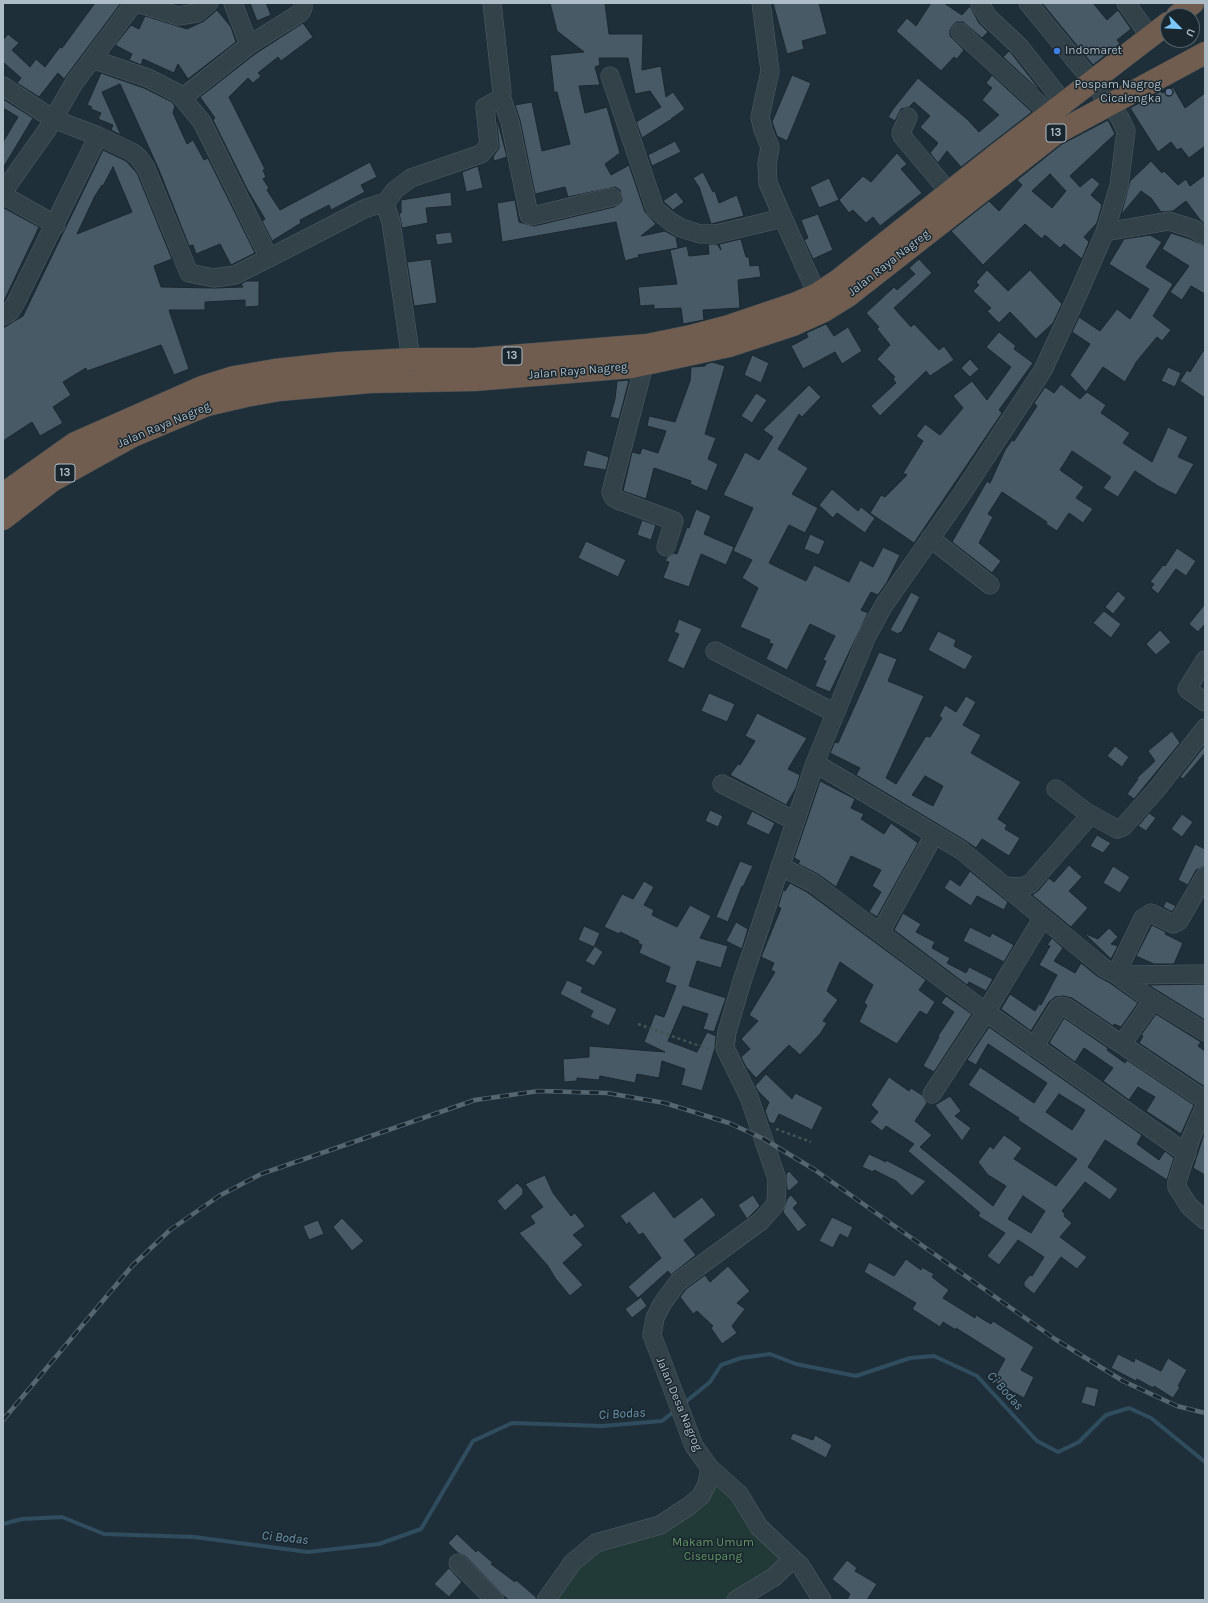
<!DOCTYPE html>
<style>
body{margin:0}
#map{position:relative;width:1208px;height:1603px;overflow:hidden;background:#1f2f39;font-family:Karla,sans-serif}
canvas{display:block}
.frame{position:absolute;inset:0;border:4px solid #adbcc6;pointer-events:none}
.north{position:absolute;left:1160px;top:8px;width:40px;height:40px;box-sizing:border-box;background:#19262e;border:1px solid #54626b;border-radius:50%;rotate:114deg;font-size:11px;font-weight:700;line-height:16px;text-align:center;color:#adbcc6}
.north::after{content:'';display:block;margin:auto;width:14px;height:18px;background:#7cc7fd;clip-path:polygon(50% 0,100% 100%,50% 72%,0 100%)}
</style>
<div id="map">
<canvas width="1208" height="1603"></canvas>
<div class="frame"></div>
<div class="north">U</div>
</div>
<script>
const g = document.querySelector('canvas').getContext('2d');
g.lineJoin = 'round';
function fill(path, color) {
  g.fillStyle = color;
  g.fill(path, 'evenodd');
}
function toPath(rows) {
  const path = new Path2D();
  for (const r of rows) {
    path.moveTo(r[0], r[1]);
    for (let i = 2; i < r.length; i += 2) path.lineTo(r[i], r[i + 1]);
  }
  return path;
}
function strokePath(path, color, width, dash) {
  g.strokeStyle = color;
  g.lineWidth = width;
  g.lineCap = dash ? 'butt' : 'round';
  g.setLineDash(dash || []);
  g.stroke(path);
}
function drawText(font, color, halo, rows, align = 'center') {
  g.font = font + ' Karla,sans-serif';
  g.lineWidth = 3;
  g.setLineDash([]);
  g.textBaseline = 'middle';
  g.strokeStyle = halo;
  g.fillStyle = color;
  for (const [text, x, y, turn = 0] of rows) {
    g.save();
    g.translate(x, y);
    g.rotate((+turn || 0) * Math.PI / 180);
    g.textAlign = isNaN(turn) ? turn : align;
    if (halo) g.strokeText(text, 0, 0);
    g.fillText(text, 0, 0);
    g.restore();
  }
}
fill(toPath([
 [710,1468,793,1559,736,1600,546,1600,573,1562,689,1506]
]), '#213a38');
strokePath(toPath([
 [683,1404,710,1382,721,1365,741,1358,770,1354,796,1364,856,1376,910,1358,934,1356,977,1376,1037,1441,1058,1452,1079,1442,1106,1415,1129,1408,1151,1418,1205,1462],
 [3,1524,22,1519,62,1517,104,1534,194,1537,308,1552,379,1544,421,1529,473,1441,512,1423,602,1426,662,1421,676,1410]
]), '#304d5f', 4);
const building = toPath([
 [95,3,121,3,64,79,58,73,39,97,17,83,21,78,3,62,3,40,8,34,19,43,12,50,30,67,36,59,45,67,60,47,62,48,95,3],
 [250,3,266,3,271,15,257,21,250,3],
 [550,3,605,3,609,34,643,34,642,70,661,66,666,97,673,92,685,109,671,119,671,121,670,120,642,138,636,122,661,107,650,91,635,94,628,58,599,58,600,65,595,67,600,85,579,86,585,113,607,107,620,153,605,164,611,175,629,165,645,212,656,224,641,236,665,231,676,237,678,248,638,255,639,257,625,261,616,222,502,242,497,203,515,200,519,222,534,226,614,207,619,204,622,200,620,190,615,187,568,197,565,187,535,194,520,120,515,105,532,102,542,151,570,144,557,92,554,92,550,55,584,52,557,31,550,3],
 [773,3,819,3,827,34,802,41,804,49,787,54,773,3],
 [931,3,944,3,962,15,970,6,979,23,988,32,982,38,963,22,957,22,953,25,950,30,950,36,964,50,957,59,954,57,941,71,896,31,907,18,916,26,931,3],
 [1042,3,1093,3,1107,20,1118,10,1131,29,1117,40,1120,44,1093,65,1042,3],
 [217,10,231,27,236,42,188,79,178,64,174,73,143,59,141,65,129,60,132,54,115,45,131,25,139,29,145,16,187,29,204,21,217,10],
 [303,23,313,37,281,61,278,57,258,73,261,76,253,83,248,78,229,97,265,169,263,170,266,177,263,179,269,188,267,190,280,210,370,162,377,177,361,185,365,192,331,210,329,205,300,220,301,223,272,241,262,221,265,219,247,189,213,120,215,118,200,97,255,54,303,23],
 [1009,51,1012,54,1043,94,1003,57,1009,51],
 [101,73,144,88,172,102,175,106,173,113,187,144,193,140,204,160,208,158,255,253,231,265,220,244,196,254,193,245,189,246,159,170,120,84,102,92,121,135,111,130,113,125,98,119,101,113,91,109,92,107,87,105,101,73],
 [792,75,811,83,787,141,777,136,772,122,792,75],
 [992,75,1032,112,961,167,947,151,938,163,930,153,938,143,920,127,930,116,914,102,909,107,901,109,895,121,888,117,893,109,918,78,967,119,979,132,999,115,982,100,992,88,986,83,992,75],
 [1173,87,1185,108,1205,93,1205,146,1189,158,1181,148,1177,150,1171,142,1158,152,1130,108,1161,91,1162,93,1173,87],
 [3,99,33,118,3,168,3,142,18,117,3,108,3,99],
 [496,115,507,157,494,161,493,157,499,148,499,144,496,115],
 [1108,120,1115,134,1070,176,1080,187,1092,177,1100,184,1091,195,1102,205,1097,223,1084,237,1089,242,1082,259,1064,244,1060,248,1045,235,1042,239,1025,224,983,265,951,231,989,201,999,211,1022,185,1017,180,1062,144,1108,120],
 [1050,174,1066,191,1052,208,1032,191,1050,174],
 [675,141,681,152,652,166,648,155,675,141],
 [103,150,126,161,137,173,172,259,154,266,161,287,215,288,243,287,241,284,246,281,259,281,259,306,245,307,245,300,205,302,205,310,169,310,189,369,174,375,161,345,87,371,86,368,63,382,71,395,53,407,63,423,40,436,32,422,3,441,3,328,23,316,103,150],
 [113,167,132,212,77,234,95,196,102,185,103,186,113,167],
 [897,153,907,164,901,169,922,193,880,226,873,217,866,223,853,210,849,213,839,200,863,176,871,182,897,153],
 [1151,161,1162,173,1164,171,1178,185,1186,179,1190,186,1205,175,1205,224,1201,221,1186,201,1173,211,1161,212,1151,198,1141,191,1121,215,1130,181,1151,161],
 [478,166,483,188,466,192,462,172,478,166],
 [703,172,713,192,715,191,719,203,737,195,744,216,711,224,699,187,693,178,703,172],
 [829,178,839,200,819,208,810,187,829,178],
 [451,192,452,206,426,208,428,223,402,228,399,213,401,213,401,200,451,192],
 [676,192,684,202,673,210,663,201,676,192],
 [4,208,39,227,3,303,3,210,4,208],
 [818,214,833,250,813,259,804,240,808,238,801,220,818,214],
 [451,232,453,243,437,245,435,234,451,232],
 [1171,233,1190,239,1205,246,1205,294,1191,286,1182,300,1170,292,1189,266,1162,249,1171,233],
 [1150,235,1162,242,1146,267,1173,284,1153,316,1171,330,1162,341,1157,337,1137,361,1125,382,1103,367,1086,392,1070,375,1090,344,1072,332,1079,317,1100,331,1117,309,1130,319,1149,289,1109,264,1124,239,1150,235],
 [741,239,746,257,749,257,750,266,759,265,761,277,738,280,740,308,703,310,704,320,683,324,681,308,654,309,654,305,640,306,638,287,677,284,670,250,687,246,689,256,709,254,708,244,717,244,721,250,719,244,741,239],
 [431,259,437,303,414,306,407,262,431,259],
 [919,259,932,273,894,308,911,327,914,324,939,350,944,346,954,360,930,376,926,371,880,416,871,406,896,383,893,379,895,377,877,359,890,345,877,329,879,327,866,313,894,287,897,290,915,274,909,268,919,259],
 [987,270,1008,291,1030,270,1062,304,1053,323,1036,339,1010,312,999,323,987,311,991,308,973,291,979,285,976,282,987,270],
 [826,324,834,336,848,327,862,351,842,364,835,352,803,369,791,346,808,337,806,333,826,324],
 [999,332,1016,346,1014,349,1033,363,999,410,1002,413,914,543,870,513,881,495,885,497,907,475,903,473,923,441,916,436,925,424,940,435,963,408,953,396,972,381,987,400,1011,367,986,347,999,332],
 [1205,348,1205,398,1180,381,1187,370,1190,372,1205,348],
 [752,355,769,363,761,383,744,375,752,355],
 [970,359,979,369,970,377,961,368,970,359],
 [712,362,725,366,705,434,716,438,708,459,718,464,707,491,690,484,691,481,654,468,646,499,623,491,632,452,640,454,642,448,658,453,666,431,647,426,649,416,675,422,690,381,691,367,705,366,706,364,712,362],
 [1168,367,1181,373,1175,387,1161,381,1168,367],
 [629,380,619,419,610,417,615,399,617,381,629,380],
 [1061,384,1080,399,1087,392,1106,405,1101,413,1130,433,1123,443,1152,462,1168,427,1188,437,1178,457,1194,464,1176,495,1158,486,1135,471,1118,497,1103,488,1111,477,1072,451,1060,470,1084,487,1076,498,1093,509,1083,523,1069,513,1057,531,1046,524,1047,522,1002,492,988,514,993,517,979,543,1001,561,992,573,952,542,987,481,990,483,1005,450,1012,440,1014,441,1037,406,1034,403,1045,387,1054,393,1061,384],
 [809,385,821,397,802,417,799,414,778,449,808,468,792,494,818,508,805,533,789,525,769,563,806,581,814,565,849,582,860,560,873,567,883,547,900,555,887,582,878,595,871,592,861,610,868,613,830,692,815,686,826,661,823,660,835,636,810,624,787,670,766,659,773,644,769,643,770,640,740,627,758,588,742,578,752,560,733,551,753,508,723,495,745,452,759,460,773,437,763,430,809,385],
 [756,393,767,400,752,423,741,416,756,393],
 [587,450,609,457,606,470,583,466,587,450],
 [832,489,858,511,861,507,875,518,865,533,837,513,833,518,819,505,832,489],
 [696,509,711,516,704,534,734,547,726,565,701,554,689,587,663,578,669,562,665,561,667,557,674,553,677,554,687,527,689,528,696,509],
 [642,520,656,525,651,540,637,535,642,520],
 [810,534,825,541,819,555,804,549,810,534],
 [586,541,626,560,618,577,578,558,586,541],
 [1177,548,1196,561,1186,576,1176,569,1158,594,1151,588,1154,584,1150,582,1163,565,1165,566,1177,548],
 [1118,591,1126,598,1113,614,1105,607,1118,591],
 [911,592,920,597,901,633,900,632,898,634,890,630,911,592],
 [1205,604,1205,624,1198,632,1189,624,1205,604],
 [1104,611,1121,624,1111,638,1093,623,1104,611],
 [679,619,702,629,684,669,667,661,679,634,674,632,679,619],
 [1160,630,1171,642,1156,655,1146,644,1160,630],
 [938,631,956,640,954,646,973,656,965,670,928,650,938,631],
 [879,652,897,659,888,681,924,696,886,778,896,784,926,736,930,737,942,718,939,716,945,705,956,712,966,696,976,702,963,725,981,735,971,753,1021,782,998,819,1007,825,1005,829,1020,838,1009,856,982,839,976,848,966,841,856,775,860,768,830,753,835,742,838,743,879,652],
 [925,776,943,786,933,806,912,795,925,776],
 [709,693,735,704,727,722,701,711,709,693],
 [757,713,807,738,788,769,800,775,796,788,786,805,730,775,738,764,740,765,755,741,745,736,757,713],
 [1172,731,1180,743,1134,799,1127,794,1138,779,1137,778,1155,761,1148,751,1172,731],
 [1205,745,1205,753,1183,779,1180,777,1205,745],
 [1115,746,1129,757,1122,767,1107,756,1115,746],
 [820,781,855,799,851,808,864,814,861,819,884,834,891,823,918,843,877,917,869,912,881,892,872,886,881,870,851,856,836,887,818,874,798,864,800,861,794,858,820,781],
 [710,810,723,816,718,827,705,821,710,810],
 [752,811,775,823,769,835,746,824,752,811],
 [1149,813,1156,818,1146,831,1138,826,1149,813],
 [1182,814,1193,822,1182,837,1171,829,1182,814],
 [1097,835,1111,843,1103,853,1090,846,1097,835],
 [1195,844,1205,849,1205,866,1196,870,1188,885,1178,880,1195,844],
 [740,861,753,866,743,887,742,886,728,922,716,917,740,861],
 [1069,865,1082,877,1069,891,1088,908,1071,927,1032,895,1038,891,1049,878,1054,882,1069,865],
 [1113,866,1130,877,1120,893,1103,883,1113,866],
 [970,871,1008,902,1004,910,977,896,971,906,944,888,950,879,960,886,970,871],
 [644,881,654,887,644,905,654,910,652,915,677,927,690,905,711,916,700,938,728,946,721,968,697,961,689,986,726,998,714,1032,703,1029,708,1014,683,1006,668,1041,697,1052,707,1032,716,1036,715,1048,702,1091,681,1085,685,1069,662,1061,659,1078,637,1074,635,1083,600,1076,599,1080,577,1078,577,1081,564,1082,563,1059,589,1057,589,1046,665,1052,644,1042,655,1014,664,1017,676,986,665,982,670,967,639,953,642,945,638,943,639,941,620,932,619,934,604,927,622,894,633,899,644,881],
 [790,883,807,892,926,980,919,990,935,1002,927,1015,920,1011,897,1044,859,1022,867,1005,864,1003,873,985,840,962,827,991,838,1000,823,1021,827,1023,820,1034,800,1055,789,1045,756,1078,746,1067,741,1057,750,1049,741,1039,758,1021,749,1015,775,972,771,970,774,963,761,957,781,908,778,907,783,890,785,891,790,883],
 [1166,901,1176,906,1172,912,1163,907,1166,901],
 [903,913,921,924,916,932,935,942,932,948,950,958,947,963,966,973,969,967,993,979,986,991,969,982,967,985,894,930,903,913],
 [736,922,748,929,742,949,726,941,736,922],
 [1152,925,1166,932,1165,934,1183,943,1174,964,1154,964,1136,956,1152,925],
 [584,926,600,933,594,947,578,940,584,926],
 [970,927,990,937,992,933,1014,945,1004,962,963,941,970,927],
 [1109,928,1118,937,1111,944,1118,946,1111,959,1084,933,1098,939,1109,928],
 [1052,938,1063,948,1054,961,1075,973,1081,963,1097,976,1110,983,1138,1003,1121,1027,1114,1024,1113,1026,1072,998,1063,996,1055,997,1049,1002,1031,1031,1001,1009,1010,994,1035,1011,1039,1004,1041,1005,1057,975,1039,965,1050,946,1047,945,1052,938],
 [595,946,603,952,594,966,585,961,595,946],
 [567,980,583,987,581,992,617,1009,609,1026,590,1017,593,1011,560,994,567,980],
 [1205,984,1205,1020,1150,986,1150,985,1205,984],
 [946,996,972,1014,934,1072,923,1066,939,1037,938,1036,954,1012,941,1003,946,996],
 [1156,1014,1201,1042,1198,1046,1205,1051,1205,1087,1139,1043,1143,1036,1141,1035,1156,1014],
 [1064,1018,1108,1048,1107,1050,1125,1063,1127,1060,1194,1105,1181,1134,1146,1111,1155,1097,1138,1087,1129,1100,1103,1081,1113,1068,1084,1048,1075,1062,1049,1043,1064,1018],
 [989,1027,1142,1135,1137,1144,1159,1160,1165,1151,1174,1158,1167,1180,1105,1140,1088,1167,1118,1189,1110,1200,1085,1182,1062,1211,1065,1214,1064,1216,1072,1223,1060,1237,1087,1257,1077,1269,1061,1257,1034,1294,1024,1286,1024,1282,1030,1275,1032,1276,1044,1257,1018,1240,999,1265,987,1256,1005,1233,978,1216,980,1213,908,1151,914,1144,886,1126,882,1131,870,1122,878,1112,871,1105,889,1077,909,1091,911,1088,922,1095,927,1103,915,1121,932,1135,920,1147,993,1206,1006,1186,988,1175,978,1162,990,1146,993,1149,1004,1135,1022,1148,1014,1159,1056,1186,1077,1159,1018,1120,1019,1118,968,1085,980,1067,1034,1103,1047,1083,988,1044,976,1065,967,1060,989,1027],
 [1059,1094,1085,1110,1072,1130,1046,1112,1059,1094],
 [1023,1196,1045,1211,1031,1233,1008,1219,1023,1196],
 [766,1074,792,1099,795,1093,823,1107,812,1130,779,1114,774,1124,769,1122,765,1111,769,1102,758,1091,755,1086,766,1074],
 [950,1096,961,1111,955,1116,971,1128,962,1141,935,1105,950,1096],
 [1204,1134,1205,1134,1205,1175,1193,1168,1204,1134],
 [869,1154,886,1162,886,1160,926,1181,912,1196,896,1181,874,1170,873,1172,862,1167,869,1154],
 [789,1171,799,1182,789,1191,787,1189,786,1174,789,1171],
 [545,1175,553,1193,571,1216,575,1213,585,1226,573,1235,583,1245,563,1263,583,1285,570,1296,555,1278,548,1266,519,1233,535,1223,530,1216,543,1207,525,1184,545,1175],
 [517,1183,523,1189,523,1194,505,1211,497,1201,517,1183],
 [654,1191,674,1218,702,1197,716,1215,684,1240,696,1255,671,1275,668,1271,638,1298,628,1287,661,1258,643,1233,639,1235,629,1222,627,1225,620,1216,654,1191],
 [753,1195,760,1206,747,1219,738,1205,753,1195],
 [791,1195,798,1203,793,1208,807,1225,798,1232,783,1212,787,1199,791,1195],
 [832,1217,853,1227,848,1238,840,1234,833,1248,819,1241,832,1217],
 [342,1218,364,1241,352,1251,333,1227,342,1218],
 [318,1220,324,1234,309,1240,303,1226,318,1220],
 [906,1259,921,1270,922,1267,934,1274,932,1277,949,1290,943,1298,975,1318,976,1315,991,1324,993,1321,1034,1347,1021,1370,1034,1377,1024,1398,993,1381,1005,1359,956,1328,956,1330,943,1322,940,1327,912,1309,916,1303,864,1272,869,1262,894,1276,906,1259],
 [728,1266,750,1291,737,1303,745,1309,732,1326,737,1333,722,1344,711,1328,713,1326,697,1311,693,1314,680,1297,686,1289,705,1275,710,1282,728,1266],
 [641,1297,647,1306,632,1318,625,1309,641,1297],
 [1118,1354,1134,1362,1135,1358,1161,1371,1168,1358,1187,1370,1178,1386,1180,1387,1173,1398,1154,1386,1153,1388,1137,1379,1136,1381,1111,1368,1118,1354],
 [1086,1386,1099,1389,1095,1407,1081,1403,1086,1386],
 [793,1433,813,1440,815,1435,832,1445,826,1458,790,1439,793,1433],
 [457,1534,476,1552,478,1550,493,1563,491,1564,515,1582,516,1580,536,1597,536,1600,509,1600,505,1597,465,1556,458,1553,448,1543,457,1534],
 [847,1560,857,1568,855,1571,877,1584,867,1600,847,1600,850,1594,832,1579,847,1560],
 [449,1568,462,1582,449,1597,434,1584,449,1568]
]);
fill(building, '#475a65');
strokePath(building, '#1b2830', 1);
const minor = toPath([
 [137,3,178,16,197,13,209,3],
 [233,3,249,45],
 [761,3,770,71,760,117,763,130,770,147,767,164,768,183,783,218],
 [1028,3,1093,82,1120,118,1126,131,1119,186,1105,232,1079,292,1043,370,961,495,884,605,867,636,815,763,961,850,1104,968,1116,974,1129,975,1205,974],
 [1126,3,1151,38],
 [980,4,988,17,1020,47,1064,103],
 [960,32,1050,114],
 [92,59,134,3],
 [610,76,655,209,671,222,681,228,700,234,716,234,783,218,817,294],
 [3,86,53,119,98,136,132,152,139,158,146,168,189,273,214,278,235,275,269,258],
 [501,96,510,122,529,215,532,216,612,197],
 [182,98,249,45,300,13,303,8,303,3],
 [908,117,901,133,902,136,949,192],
 [3,192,47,130,74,83,92,59,148,78,179,94,202,122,269,258,364,209,379,204,383,206,387,210,391,222,411,359],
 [3,195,56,225],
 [383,206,395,190,411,178,481,154,489,145,485,107,500,99,502,93,492,3],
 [1105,232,1169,221,1194,229,1205,236],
 [3,316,9,313,15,304,98,136],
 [644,365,611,492,613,497,618,500,674,521,666,547],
 [930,538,990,585],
 [715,651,835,713],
 [1205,660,1187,689,1205,702],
 [722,784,795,821],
 [1086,812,1117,829,1123,827,1157,789,1205,728],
 [780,866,813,883,986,1012,932,1094],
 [1205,876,1179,921,1173,924,1151,913,1143,918,1116,974,1143,994,1205,1032],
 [1005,886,1021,887,1030,884,1086,820,1086,812,1056,789],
 [1042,919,986,1012,1187,1154],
 [880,933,934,835],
 [1122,1044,1153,1000],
 [1034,1047,1058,1008,1061,1006,1066,1007,1205,1100],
 [1205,1106,1191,1138,1177,1182,1177,1187,1189,1206,1205,1220],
 [710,1468,739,1494,759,1527,793,1559],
 [458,1563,495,1600],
 [546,1600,573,1562,596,1543,660,1525,689,1506,701,1496,707,1484,710,1468,694,1446,652,1335,655,1318,662,1304,678,1282,761,1221,776,1204,777,1179,749,1097,725,1048,727,1032,742,981,815,763],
 [736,1600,774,1577,793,1559,800,1565,822,1600]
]);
const highway = toPath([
 [1177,16,1193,3],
 [3,494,75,443,202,387,234,377,275,370,339,363,411,359,475,359,647,345,691,336,729,326,794,304,817,294,837,281,996,155,1168,23],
 [3,519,52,481,133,436,207,405,246,396,280,390,370,382,474,380,632,367,729,346,793,325,824,311,848,296,1055,134,1205,53]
]);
strokePath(minor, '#515f67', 19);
strokePath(highway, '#3e4c54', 23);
strokePath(toPath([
 [638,1024,711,1050],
 [776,1129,811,1142]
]), '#3f5654', 2.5, [3, 3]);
strokePath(minor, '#334149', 18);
strokePath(highway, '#705d50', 22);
const rail = toPath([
 [3,1420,132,1266,170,1230,219,1196,261,1174,475,1100,539,1091,607,1093,665,1103,729,1123,764,1139,815,1170,1055,1339,1123,1381,1177,1406,1205,1413]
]);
strokePath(rail, '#556671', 4.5);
strokePath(rail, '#19262e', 3, [9]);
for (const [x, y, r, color] of [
 [1057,51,4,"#3f7fe0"],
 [1169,92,4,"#5c6f8a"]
]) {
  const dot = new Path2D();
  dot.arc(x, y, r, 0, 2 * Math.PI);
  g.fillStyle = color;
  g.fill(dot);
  strokePath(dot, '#19262e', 1.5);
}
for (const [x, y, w] of [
 [1056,133,20],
 [512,356,20],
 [65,473,20]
]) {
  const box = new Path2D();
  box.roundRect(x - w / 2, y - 9, w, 18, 3);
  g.fillStyle = '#19262e';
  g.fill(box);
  strokePath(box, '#adbcc6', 1);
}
drawText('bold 11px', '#adbcc6', null, [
 ["13",1056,133],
 ["13",512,356],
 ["13",65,473]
]);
drawText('12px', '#adbcc6', '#19262e', [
 ["Indomaret",1065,51],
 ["Pospam Nagrog",1161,85,"right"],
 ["Cicalengka",1161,99,"right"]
], 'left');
drawText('12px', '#adbcc6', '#19262e', [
 ["Jalan Raya Nagreg",889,263,-38],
 ["Jalan Raya Nagreg",578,371,-5],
 ["Jalan Raya Nagreg",164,425,-23],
 ["Jalan Desa Nagrog",679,1404,67]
]);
drawText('12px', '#649765', '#19262e', [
 ["Makam Umum",713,1543],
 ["Ciseupang",713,1557]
]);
drawText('italic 13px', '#6c94ab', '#19262e', [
 ["Ci Bodas",1005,1391,48],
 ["Ci Bodas",622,1414,-3],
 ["Ci Bodas",285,1538,6]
]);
</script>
